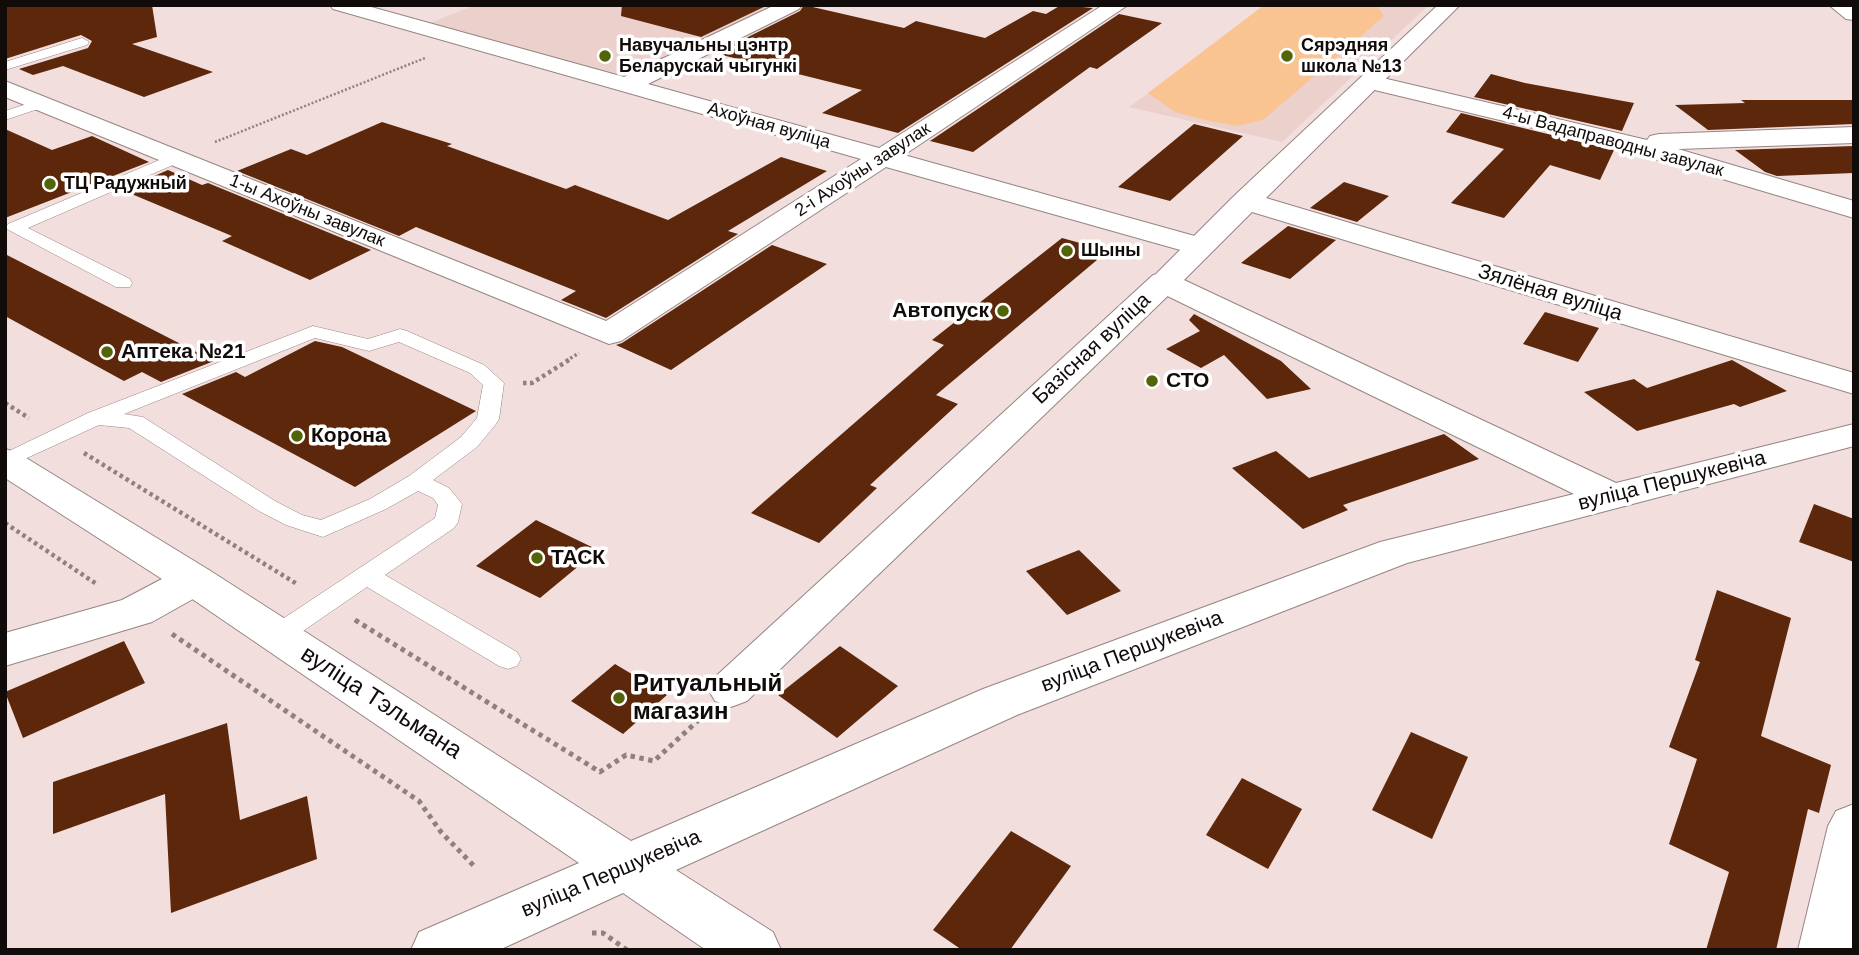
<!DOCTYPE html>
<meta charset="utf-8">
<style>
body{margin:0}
#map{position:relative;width:1859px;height:955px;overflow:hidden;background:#f2dfdd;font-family:Helvetica,sans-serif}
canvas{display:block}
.frame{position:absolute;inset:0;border:7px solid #110b0a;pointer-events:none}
</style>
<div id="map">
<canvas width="1859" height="955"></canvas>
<div class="frame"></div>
</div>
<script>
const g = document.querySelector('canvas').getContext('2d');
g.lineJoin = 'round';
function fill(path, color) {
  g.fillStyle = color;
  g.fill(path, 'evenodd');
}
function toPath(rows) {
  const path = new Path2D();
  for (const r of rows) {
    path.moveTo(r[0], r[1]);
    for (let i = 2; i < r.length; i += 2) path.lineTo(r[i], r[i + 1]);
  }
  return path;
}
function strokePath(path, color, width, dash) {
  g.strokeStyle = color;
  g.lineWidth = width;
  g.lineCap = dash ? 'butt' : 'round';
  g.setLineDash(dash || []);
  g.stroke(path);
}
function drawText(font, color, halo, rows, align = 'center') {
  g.font = font + ' Helvetica,sans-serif';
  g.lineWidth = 7;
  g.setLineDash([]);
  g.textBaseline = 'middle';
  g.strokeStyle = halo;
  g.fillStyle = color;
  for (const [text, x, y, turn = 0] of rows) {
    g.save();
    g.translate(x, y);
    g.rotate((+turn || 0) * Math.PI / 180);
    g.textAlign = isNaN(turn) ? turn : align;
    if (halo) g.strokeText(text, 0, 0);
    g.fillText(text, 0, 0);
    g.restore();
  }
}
fill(toPath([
 [476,5,792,5,627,85,419,27],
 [1271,5,1429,5,1282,142,1129,107]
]), '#ebd0cc');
fill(toPath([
 [1264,5,1372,5,1377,6,1384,16,1263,120,1238,126,1205,120,1175,112,1148,93]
]), '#f9c492');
fill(toPath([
 [5,5,152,5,157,37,132,44,213,72,144,97,63,66,33,75,19,69,88,48,92,41,81,35,5,59],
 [622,5,768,5,701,37,621,16],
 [804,5,904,28,916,21,985,38,1033,11,1046,14,1061,5,1093,8,898,133,822,113,862,90,722,55,738,47,732,45,800,11],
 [1119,14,1162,23,1097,69,1090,67,973,152,930,141],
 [1491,74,1525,83,1634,103,1622,131,1474,97],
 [1741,100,1854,100,1854,124,1708,130,1675,105,1745,103],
 [1461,113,1614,150,1600,180,1550,165,1504,218,1451,203,1504,149,1446,132],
 [382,122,452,144,447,146,566,189,575,185,668,220,781,157,827,171,728,231,738,234,606,318,561,300,576,291,416,227,399,236,237,171,291,149,307,155],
 [1194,124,1243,136,1170,201,1118,187],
 [5,129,52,150,92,136,149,162,5,218],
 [1854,146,1854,173,1777,176,1765,172,1735,150],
 [168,170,202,185,208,183,371,250,310,280,222,241,232,236,122,190],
 [1344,182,1389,196,1357,222,1310,208],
 [1288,226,1336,240,1290,279,1241,263],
 [1062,238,1080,243,1097,260,936,395,958,404,870,485,877,488,819,543,751,513,944,345,932,340],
 [772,245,827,264,671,370,616,345,622,343],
 [5,254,214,361,161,382,142,372,124,381,5,316],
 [1545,312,1599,328,1578,362,1523,344],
 [1194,314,1281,361,1311,389,1267,399,1224,355,1201,368,1166,349,1200,331,1189,320],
 [315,341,342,347,476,411,355,487,182,394,236,372,245,377],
 [1732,360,1787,391,1740,407,1734,404,1637,431,1584,392,1634,379,1647,388],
 [1444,434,1479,459,1343,505,1348,510,1303,529,1232,468,1276,451,1309,478],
 [1814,504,1854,519,1854,562,1799,542],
 [536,520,598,550,540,598,476,566],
 [1079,550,1121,591,1067,615,1026,571],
 [1717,590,1791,618,1761,736,1831,765,1819,813,1808,809,1776,950,1706,950,1729,872,1669,844,1697,759,1669,747,1700,662,1695,660],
 [124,641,145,683,23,738,5,692],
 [840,646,898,686,837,738,778,695],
 [615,664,667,695,623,734,571,701],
 [227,723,240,820,307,796,317,859,171,913,165,794,53,834,53,782],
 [1411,732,1468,757,1432,839,1372,810],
 [1242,778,1302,809,1268,869,1206,835],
 [1011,831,1071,866,1010,950,962,950,933,930]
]), '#5c270b');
const lane = toPath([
 [82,38,89,42,87,45,5,70,5,62,82,38],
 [42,99,49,103,47,106,5,120,5,111,42,99],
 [176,153,182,155,184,158,182,161,28,228,130,279,132,283,130,287,116,287,5,228,8,224,176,153],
 [313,326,368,339,400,329,407,331,484,365,504,383,499,419,496,424,477,447,433,480,449,488,462,504,458,522,454,528,385,575,517,652,521,659,517,666,508,669,499,666,367,587,287,642,278,645,269,642,265,635,269,628,435,518,438,505,433,498,418,491,386,509,323,537,286,525,259,511,129,428,99,425,5,468,5,453,88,413,313,326],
 [315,338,369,351,399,342,470,373,483,385,477,418,461,437,409,476,370,499,321,520,302,515,275,501,143,417,124,414,315,338]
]);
const street = toPath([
 [330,5,364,5,624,77,775,5,802,5,799,9,648,84,879,148,1103,5,1128,5,904,155,1209,240,1213,246,1209,252,1198,255,886,167,621,341,609,344,5,97,5,81,606,321,861,159,333,9,330,5],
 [1829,5,1854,5,1854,20,1846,19,1829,5],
 [1370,75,1647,140,1650,136,1659,134,1854,127,1854,143,1678,149,1854,201,1854,218,1621,149,1362,87,1358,82,1362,77,1370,75],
 [1164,273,1175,275,1180,282,1175,289,747,701,731,707,715,701,708,689,715,677,1153,275,1164,273],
 [194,565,209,570,215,580,209,590,152,622,5,666,5,633,122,600,179,570,194,565],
 [1854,804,1854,950,1798,950,1828,826,1836,811,1854,804]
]);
const secondary = toPath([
 [1438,5,1460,5,1266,198,1854,373,1854,394,1252,212,1184,280,1616,483,1854,424,1854,446,1407,563,1017,715,676,870,773,932,781,950,706,950,623,893,499,950,411,950,419,932,579,863,179,590,5,478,5,449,18,453,209,570,631,841,983,689,1380,542,1574,494,1153,289,1148,282,1235,195,1438,5]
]);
strokePath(lane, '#958583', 1);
strokePath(street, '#958583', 2);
strokePath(secondary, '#958583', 2);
strokePath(toPath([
 [215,142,425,58]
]), '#8e817f', 2.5, [2, 2]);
strokePath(toPath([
 [566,361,579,353]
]), '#8e817f', 3.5, [2.5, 2.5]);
strokePath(toPath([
 [523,383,532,383,569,360],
 [5,403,29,418],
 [84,453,297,584],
 [5,523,98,585],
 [355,620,358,622]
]), '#8e817f', 4.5, [3.5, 3.5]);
strokePath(toPath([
 [355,620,600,772,626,755,654,761,703,716],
 [172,634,419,801,441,832,475,867],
 [592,933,603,933,627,950]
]), '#8e817f', 5, [4.5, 4.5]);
fill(lane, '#fff');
fill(street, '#fff');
fill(secondary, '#fff');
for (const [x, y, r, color] of [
 [605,56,7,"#526308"],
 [1287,56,7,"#526308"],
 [50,184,7,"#526308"],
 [1067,251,7,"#526308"],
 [1003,311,7,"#526308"],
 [107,352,7,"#526308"],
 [1152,381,7,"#526308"],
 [297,436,7,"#526308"],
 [537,558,7,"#526308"],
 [619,698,7,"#526308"]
]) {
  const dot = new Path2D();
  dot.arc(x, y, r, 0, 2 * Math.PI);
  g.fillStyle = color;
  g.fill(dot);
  strokePath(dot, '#fff', 2.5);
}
drawText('bold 18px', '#110b0a', '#fff', [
 ["Навучальны цэнтр",619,46],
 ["Беларускай чыгункі",619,67],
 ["Сярэдняя",1301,46],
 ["школа №13",1301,67],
 ["ТЦ Радужный",64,184],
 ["Шыны",1081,251]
], 'left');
drawText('18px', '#110b0a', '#fff', [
 ["Ахоўная вуліца",769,126,16],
 ["4-ы Вадаправодны завулак",1613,142,15],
 ["2-і Ахоўны завулак",863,170,-33],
 ["1-ы Ахоўны завулак",307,211,22]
]);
drawText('21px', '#110b0a', '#fff', [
 ["Зялёная вуліца",1550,293,17],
 ["Базісная вуліца",1092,349,-43],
 ["вуліца Першукевіча",1672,481,-14],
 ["вуліца Першукевіча",1132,652,-21],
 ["вуліца Першукевіча",611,874,-23]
]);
drawText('bold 21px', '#110b0a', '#fff', [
 ["Автопуск",989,311,"right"],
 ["Аптека №21",121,352],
 ["СТО",1166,381],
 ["Корона",311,436],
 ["ТАСК",551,558]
], 'left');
drawText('bold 24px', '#110b0a', '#fff', [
 ["Ритуальный",633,684],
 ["магазин",633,712]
], 'left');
drawText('24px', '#110b0a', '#fff', [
 ["вуліца Тэльмана",381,703,33]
]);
</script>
